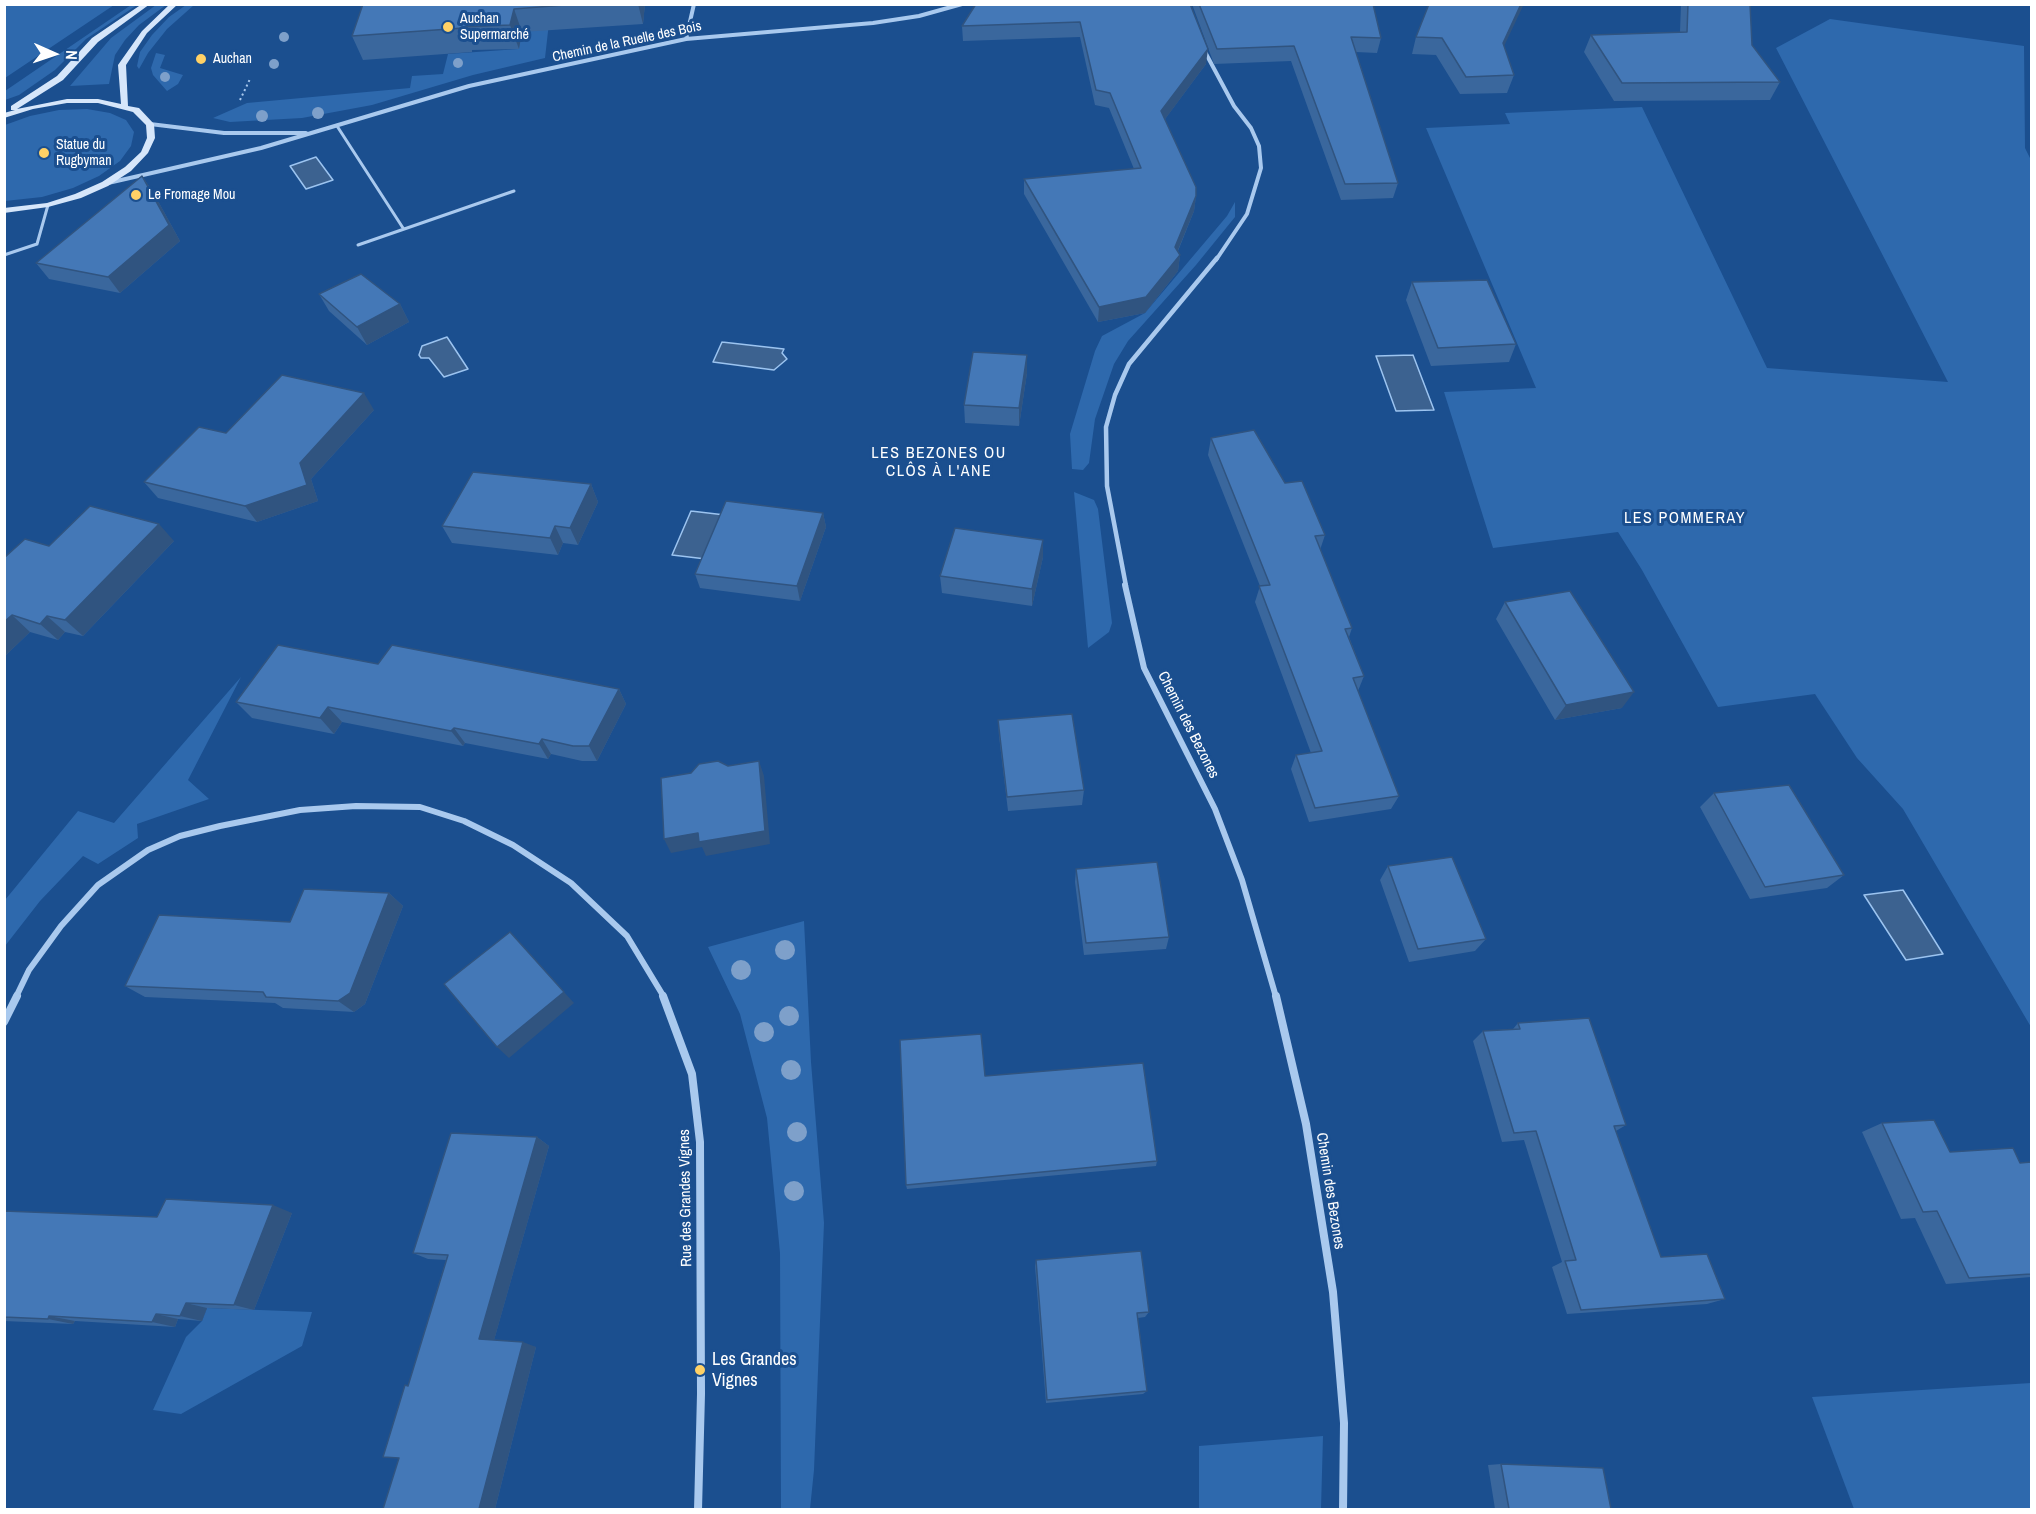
<!DOCTYPE html>
<meta charset="utf-8">
<style>
body{margin:0}
#map{position:relative;width:2036px;height:1514px;overflow:hidden;background:#1b4f8f;font-family:"Archivo Narrow",sans-serif}
canvas{display:block}
.frame{position:absolute;inset:0;border:6px solid #fff;pointer-events:none}
.north{position:absolute;left:24px;top:24px;width:60px;height:60px;-webkit-text-stroke:4px #1b4f8f;paint-order:stroke;rotate:93deg;font-size:16px;font-weight:700;line-height:24px;text-align:center;color:#fff}
.north::after{content:'';display:block;margin:auto;width:21px;height:27px;background:#fff;clip-path:polygon(50% 0,100% 100%,50% 72%,0 100%)}
</style>
<div id="map">
<canvas width="2036" height="1514"></canvas>
<div class="frame"></div>
<div class="north">N</div>
</div>
<script>
const g = document.querySelector('canvas').getContext('2d');
g.lineJoin = 'round';
function fill(path, color) {
  g.fillStyle = color;
  g.fill(path, 'evenodd');
}
function toPath(rows) {
  const path = new Path2D();
  for (const r of rows) {
    path.moveTo(r[0], r[1]);
    for (let i = 2; i < r.length; i += 2) path.lineTo(r[i], r[i + 1]);
  }
  return path;
}
function strokePath(path, color, width, dash) {
  g.strokeStyle = color;
  g.lineWidth = width;
  g.lineCap = dash ? 'butt' : 'round';
  g.setLineDash(dash || []);
  g.stroke(path);
}
function drawText(font, color, halo, rows, align = 'center') {
  g.font = font + ' "Archivo Narrow",sans-serif';
  g.lineWidth = 6;
  g.setLineDash([]);
  g.textBaseline = 'middle';
  g.strokeStyle = halo;
  g.fillStyle = color;
  for (const [text, x, y, turn = 0] of rows) {
    g.save();
    g.translate(x, y);
    g.rotate((+turn || 0) * Math.PI / 180);
    g.textAlign = isNaN(turn) ? turn : align;
    if (halo) g.strokeText(text, 0, 0);
    g.fillText(text, 0, 0);
    g.restore();
  }
}
fill(toPath([
 [5,4,114,4,114,5,5,78],
 [131,5,137,5,86,39,55,70,19,95,5,100,5,91],
 [156,5,166,5,139,25,125,40,115,55,109,84,70,86,111,38],
 [186,5,194,5,167,29,148,53,139,69,137,66,140,52,152,35,169,17],
 [527,5,551,5,545,58,473,75,372,105,302,118,230,122,213,118,247,103,410,88,412,76,443,74,448,54,518,49],
 [1830,19,2024,46,2025,148,2032,162,2031,1027,1903,809,1857,758,1815,694,1718,707,1642,570,1618,532,1493,548,1444,392,1536,388,1426,128,1510,124,1505,113,1642,107,1767,368,1948,382,1776,48],
 [156,53,165,55,160,68,183,75,178,84,167,91,153,75,151,68],
 [87,109,110,113,126,120,134,132,131,146,120,161,99,176,73,188,42,197,5,201,5,125,30,116,59,110],
 [1235,202,1235,217,1196,265,1128,341,1114,364,1095,419,1089,463,1083,470,1072,469,1070,434,1095,351,1102,336,1145,313,1227,216],
 [1074,492,1094,500,1098,509,1112,623,1109,632,1088,648],
 [241,677,188,780,209,799,137,824,138,838,98,864,83,856,40,901,5,946,5,900,78,811,114,823],
 [804,921,811,1062,824,1223,814,1470,810,1509,781,1510,780,1253,767,1118,740,1014,708,947],
 [207,1308,312,1312,302,1346,181,1414,153,1410,186,1337,202,1321],
 [2031,1383,2031,1509,1854,1509,1812,1397],
 [1323,1436,1321,1509,1199,1509,1199,1446]
]), '#2e69ad');
const water = toPath([
 [316,157,333,180,306,189,290,166,316,157],
 [447,337,468,369,444,377,429,358,421,358,419,355,422,346,447,337],
 [722,342,784,349,782,353,787,359,774,370,713,362,722,342],
 [1413,355,1434,410,1396,411,1376,356,1413,355],
 [691,511,725,515,706,559,672,555,691,511],
 [1903,890,1943,954,1906,960,1864,895,1903,890]
]);
fill(water, '#3c6290');
strokePath(water, '#9cc4f0', 1.5);
strokePath(toPath([
 [240,100,250,79]
]), '#a9c9ee', 2, [2, 3]);
strokePath(toPath([
 [337,126,403,228],
 [358,245,514,191],
 [4,255,37,244,48,205]
]), '#a9c9ee', 3);
strokePath(toPath([
 [686,39,694,4],
 [1204,50,1234,106,1251,128,1259,146,1261,168,1247,214,1216,260],
 [150,124,224,133,306,133],
 [108,183,261,148,469,86,686,39,873,23,919,16,962,4]
]), '#a9c9ee', 4);
strokePath(toPath([
 [1126,586,1107,486,1106,427,1115,395,1129,364,1217,258]
]), '#a9c9ee', 4.5);
strokePath(toPath([
 [1125,585,1144,668,1215,809,1242,880,1276,997],
 [16,997,29,970,61,926,98,885,148,850,180,836,220,826,300,810,356,806,420,807,464,821,513,845,571,883,627,936,664,997]
]), '#a9c9ee', 6);
strokePath(toPath([
 [663,996,692,1074,700,1142,701,1394,698,1510],
 [1276,996,1306,1124,1333,1292,1344,1423,1343,1510],
 [4,1022,17,996]
]), '#a9c9ee', 8);
fill(toPath([
 [142,4,150,4,98,42,63,80,17,109,67,99,98,99,121,104,118,65,142,31,170,4,178,4,147,33,126,65,128,106,139,108,154,124,155,138,148,153,131,171,108,186,81,198,48,207,4,213,4,208,47,203,75,194,102,182,125,167,141,152,147,138,146,125,133,112,98,103,67,103,33,109,4,118,4,113,15,110,11,110,11,106,57,76,92,38,142,4]
]), '#d6e6fa');
g.fillStyle = '#7ea0ca';
for (const [x, y, r] of [
 [284,37,5],
 [458,63,5],
 [274,64,5],
 [165,77,5],
 [318,113,6],
 [262,116,6],
 [785,950,10],
 [741,970,10],
 [789,1016,10],
 [764,1032,10],
 [791,1070,10],
 [797,1132,10],
 [794,1191,10]
]) {
  g.beginPath();
  g.arc(x, y, r, 0, 2 * Math.PI);
  g.fill();
}
fill(toPath([
 [363,4,645,4,643,24,522,32,519,49,472,50,472,52,363,60,352,36],
 [1190,4,1206,64,1165,119,1196,196,1194,211,1178,251,1180,255,1178,271,1145,313,1098,322,1024,194,1024,179,1134,169,1109,108,1095,105,1080,37,963,41,962,26],
 [1192,4,1373,4,1381,38,1377,53,1356,52,1398,183,1393,198,1341,200,1291,61,1214,64],
 [1429,4,1504,46,1514,75,1507,93,1460,94,1436,55,1412,54,1416,37],
 [1681,4,1750,4,1752,45,1780,82,1770,100,1614,101,1584,52,1591,35,1680,32],
 [142,176,153,192,180,241,120,293,49,279,36,263],
 [1412,282,1516,344,1509,362,1431,366,1406,300],
 [319,294,400,304,409,322,367,345,329,311],
 [1027,373,1019,426,965,423,964,405],
 [374,410,311,479,318,501,257,522,158,498,144,482,226,433],
 [1211,438,1285,483,1325,535,1320,550,1352,628,1349,637,1364,676,1358,691,1399,796,1391,809,1309,822,1291,769,1296,755,1311,753,1255,602,1260,586,1208,455],
 [591,484,598,502,578,545,563,543,558,555,452,543,442,526],
 [823,513,826,527,800,601,700,588,695,574],
 [174,541,83,636,65,632,58,640,30,632,4,657,4,558,49,546],
 [1043,557,1032,606,942,593,940,576],
 [1505,602,1622,708,1555,720,1496,619],
 [378,664,619,689,626,704,597,761,582,761,551,754,548,759,465,743,463,746,342,722,334,734,252,718,236,702],
 [998,720,1084,790,1082,805,1008,811,999,736],
 [1714,793,1844,875,1827,888,1750,899,1700,807],
 [1388,866,1486,939,1475,951,1409,962,1380,880],
 [1076,869,1169,937,1166,949,1084,955,1075,882],
 [389,893,403,906,365,1004,354,1012,283,1008,275,1003,145,997,125,986,290,922],
 [1518,1023,1626,1125,1616,1131,1661,1257,1725,1299,1707,1304,1567,1314,1552,1267,1562,1262,1524,1140,1502,1142,1473,1041,1483,1031,1513,1029],
 [985,1076,1157,1161,1156,1166,907,1189,906,1185],
 [1882,1123,1950,1152,2020,1163,2031,1162,2031,1277,1946,1284,1915,1218,1901,1219,1862,1132],
 [537,1137,549,1146,494,1340,536,1347,495,1509,383,1509,399,1458,408,1386,446,1260,428,1259,413,1253],
 [4,1211,157,1217,292,1213,254,1310,207,1308,202,1321,178,1319,175,1327,75,1321,73,1324,4,1321],
 [1036,1260,1149,1312,1145,1317,1138,1318,1147,1391,1143,1394,1046,1403,1035,1266],
 [1501,1464,1611,1509,1495,1509,1488,1465]
]), '#3a679d');
fill(toPath([
 [638,4,645,4,643,24],
 [1521,4,1524,4,1497,61,1503,43],
 [514,9,522,32,519,49,510,25],
 [1208,49,1206,64,1160,126,1161,111],
 [142,176,153,192,180,241,120,293,108,277],
 [1196,196,1194,211,1173,262,1175,247],
 [1180,255,1178,271,1145,313,1098,322,1099,307],
 [400,304,409,322,367,345,357,327],
 [1027,355,1027,373,1019,426,1019,408],
 [364,393,374,410,311,479,318,501,257,522,245,506,300,463],
 [591,484,598,502,578,545,570,528],
 [823,513,826,527,800,601,797,586],
 [159,524,174,541,83,636,65,620],
 [555,526,563,543,558,555,550,538],
 [1043,540,1043,557,1032,606,1032,589],
 [12,615,30,632,4,657,4,622],
 [47,616,65,632,58,640,40,624],
 [619,689,626,704,597,761,589,746],
 [1634,692,1622,708,1555,720,1566,705],
 [328,707,342,722,334,734,320,718],
 [454,728,465,743,463,746,451,731],
 [542,739,551,754,548,759,539,744],
 [759,761,764,776,770,844,706,856,702,847,671,853,664,839,698,833],
 [389,893,403,906,365,1004,354,1012,338,1001],
 [564,992,574,1003,509,1058,497,1047],
 [537,1137,549,1146,493,1344,479,1339],
 [273,1205,292,1213,254,1310,234,1305],
 [186,1303,207,1308,202,1321,180,1316],
 [156,1314,178,1319,175,1327,152,1322],
 [49,1316,75,1321,73,1324,48,1319],
 [523,1342,536,1347,495,1509,479,1509]
]), '#305480');
const building = toPath([
 [363,4,577,4,514,9,510,25,462,27,463,28,352,36,363,4],
 [976,4,1190,4,1208,49,1161,111,1196,187,1196,196,1175,247,1180,255,1146,297,1099,307,1024,179,1141,168,1110,93,1096,90,1080,22,962,26,976,4],
 [1199,4,1373,4,1381,38,1351,37,1398,183,1345,184,1294,46,1217,49,1199,4],
 [1429,4,1521,4,1503,43,1514,75,1466,77,1442,38,1416,37,1429,4],
 [1688,4,1750,4,1752,45,1780,82,1622,83,1591,35,1687,32,1688,4],
 [142,176,169,225,108,277,36,263,142,176],
 [361,274,400,304,357,327,319,294,361,274],
 [1487,280,1516,344,1438,348,1412,282,1487,280],
 [973,352,1027,355,1019,408,964,405,973,352],
 [282,375,364,393,300,463,307,485,245,506,144,482,199,427,226,433,282,375],
 [1254,430,1285,483,1302,481,1325,535,1315,536,1352,628,1345,629,1364,676,1353,678,1399,796,1315,808,1296,755,1322,751,1259,586,1270,585,1211,438,1254,430],
 [473,472,591,484,570,528,555,526,550,538,442,526,473,472],
 [726,501,823,513,797,586,695,574,726,501],
 [90,506,159,524,65,620,47,616,40,624,12,615,4,622,4,558,25,539,49,546,90,506],
 [955,528,1043,540,1032,589,940,576,955,528],
 [1570,591,1634,692,1566,705,1505,602,1570,591],
 [278,645,378,664,392,645,619,689,589,746,573,746,542,739,539,744,454,728,451,731,328,707,320,718,236,702,278,645],
 [1072,714,1084,790,1007,797,998,720,1072,714],
 [718,761,728,766,759,761,765,831,699,842,698,833,664,839,661,778,691,773,699,764,718,761],
 [1789,785,1844,875,1765,887,1714,793,1789,785],
 [1452,857,1486,939,1418,949,1388,866,1452,857],
 [1157,862,1169,937,1086,943,1076,869,1157,862],
 [304,889,389,893,350,993,338,1001,266,997,263,992,125,986,159,915,290,922,304,889],
 [510,932,564,992,497,1047,444,984,510,932],
 [1589,1018,1626,1125,1614,1126,1661,1257,1707,1254,1725,1299,1581,1310,1565,1261,1576,1260,1536,1131,1514,1133,1483,1031,1520,1029,1518,1023,1589,1018],
 [981,1034,985,1076,1143,1063,1157,1161,906,1185,900,1040,981,1034],
 [1934,1120,1950,1152,2013,1148,2020,1163,2031,1162,2031,1274,1969,1278,1937,1211,1923,1212,1882,1123,1934,1120],
 [451,1133,537,1137,479,1339,523,1342,479,1509,383,1509,399,1458,383,1457,405,1385,408,1386,448,1255,413,1253,451,1133],
 [166,1199,273,1205,234,1305,186,1303,180,1316,156,1314,152,1322,49,1316,48,1319,4,1317,4,1211,157,1217,166,1199],
 [1141,1251,1149,1312,1137,1313,1147,1391,1047,1400,1036,1260,1141,1251],
 [1501,1464,1603,1468,1611,1509,1509,1509,1501,1464]
]);
fill(building, '#4478b7');
strokePath(building, '#305480', 1.5);
for (const [x, y, r, color] of [
 [448,27,6,"#ffd166"],
 [201,59,6,"#ffd166"],
 [44,153,6,"#ffd166"],
 [136,195,6,"#ffd166"],
 [700,1370,6,"#ffd166"]
]) {
  const dot = new Path2D();
  dot.arc(x, y, r, 0, 2 * Math.PI);
  g.fillStyle = color;
  g.fill(dot);
  strokePath(dot, '#1b4f8f', 2);
}
drawText('14px', '#fff', '#1b4f8f', [
 ["Auchan",460,19],
 ["Supermarché",460,35],
 ["Auchan",213,59],
 ["Statue du",56,145],
 ["Rugbyman",56,161],
 ["Le Fromage Mou",148,195]
], 'left');
drawText('14px', '#fff', '#1b4f8f', [
 ["Chemin de la Ruelle des Bois",627,42,-12]
]);
drawText('15px', '#fff', '#1b4f8f', [
 ["Chemin des Bezones",1188,725,63],
 ["Chemin des Bezones",1330,1191,81],
 ["Rue des Grandes Vignes",686,1198,-91]
]);
g.letterSpacing = '1.5px';
drawText('16px', '#fff', '#1b4f8f', [
 ["LES BEZONES OU",939,454],
 ["CLÔS À L'ANE",939,472],
 ["LES POMMERAY",1685,519]
]);
g.letterSpacing = '0px';
drawText('18px', '#fff', '#1b4f8f', [
 ["Les Grandes",712,1360],
 ["Vignes",712,1381]
], 'left');
</script>
